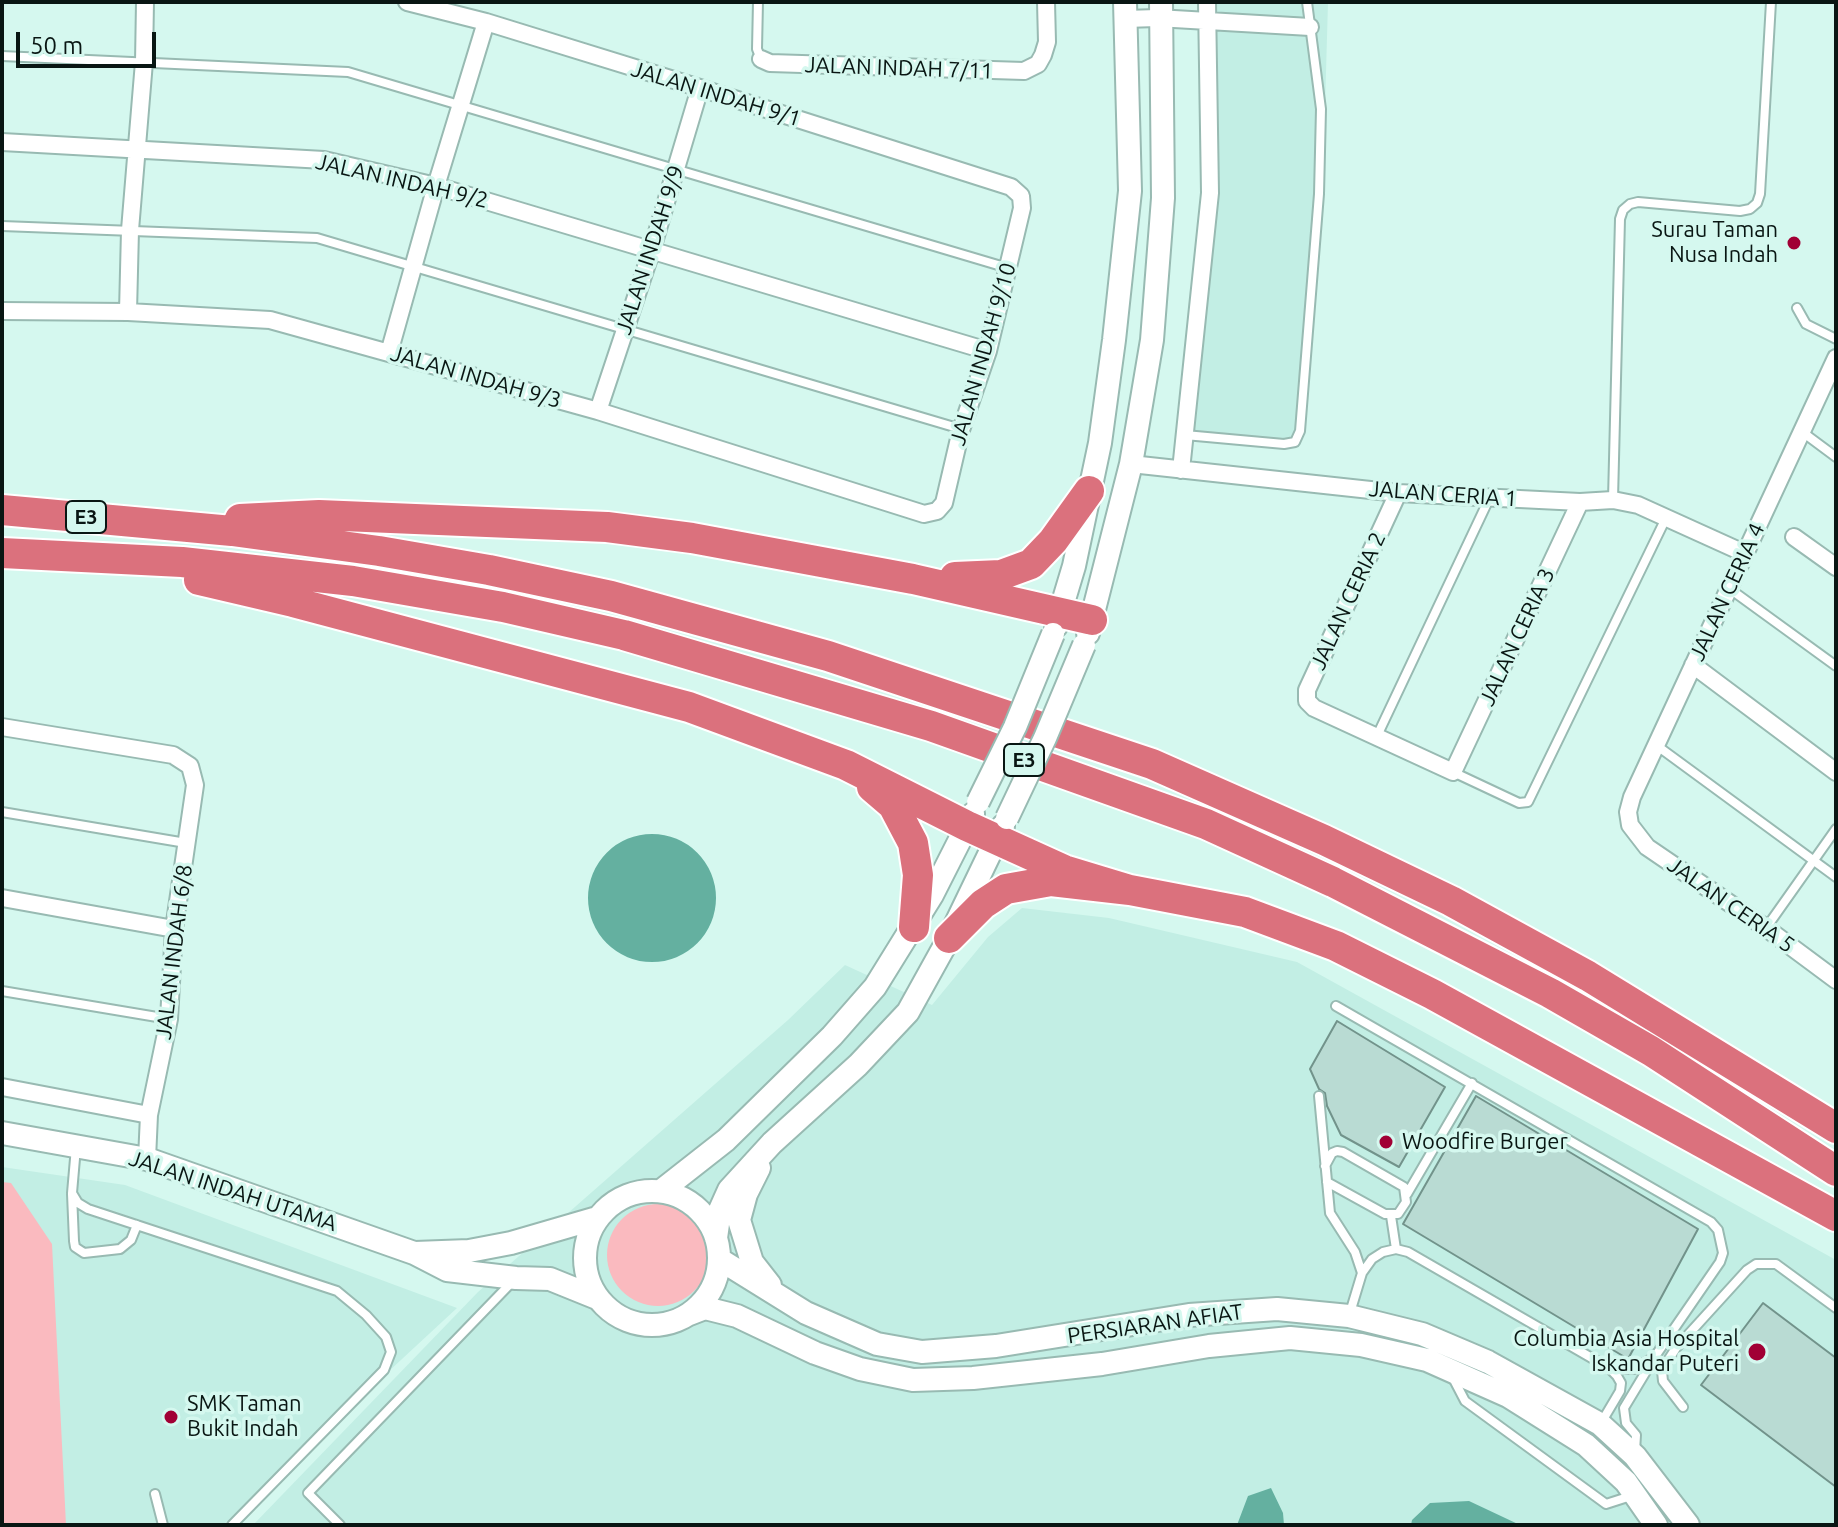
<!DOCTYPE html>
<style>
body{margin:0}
#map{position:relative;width:1838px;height:1527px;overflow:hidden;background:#d5f8ef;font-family:Ubuntu,sans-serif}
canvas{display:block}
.frame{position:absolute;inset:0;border:4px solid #091613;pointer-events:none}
.scale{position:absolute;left:16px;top:32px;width:140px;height:36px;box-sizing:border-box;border:4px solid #091613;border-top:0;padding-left:10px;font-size:24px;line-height:28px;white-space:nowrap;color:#091613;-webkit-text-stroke:6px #d5f8ef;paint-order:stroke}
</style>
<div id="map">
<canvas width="1838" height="1527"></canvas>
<div class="frame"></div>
<div class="scale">50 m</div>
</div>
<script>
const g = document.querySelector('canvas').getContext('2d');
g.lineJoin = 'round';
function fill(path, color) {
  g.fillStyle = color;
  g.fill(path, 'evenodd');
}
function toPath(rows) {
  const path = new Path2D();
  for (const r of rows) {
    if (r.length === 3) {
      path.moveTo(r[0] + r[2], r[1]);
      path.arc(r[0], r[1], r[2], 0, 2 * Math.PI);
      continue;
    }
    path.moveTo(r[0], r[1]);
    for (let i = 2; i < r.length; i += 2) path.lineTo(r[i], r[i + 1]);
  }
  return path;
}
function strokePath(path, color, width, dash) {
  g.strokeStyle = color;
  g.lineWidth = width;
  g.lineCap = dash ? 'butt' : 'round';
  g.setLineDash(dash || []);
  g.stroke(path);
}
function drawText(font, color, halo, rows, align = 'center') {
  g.font = font + ' Ubuntu,sans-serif';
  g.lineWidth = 7;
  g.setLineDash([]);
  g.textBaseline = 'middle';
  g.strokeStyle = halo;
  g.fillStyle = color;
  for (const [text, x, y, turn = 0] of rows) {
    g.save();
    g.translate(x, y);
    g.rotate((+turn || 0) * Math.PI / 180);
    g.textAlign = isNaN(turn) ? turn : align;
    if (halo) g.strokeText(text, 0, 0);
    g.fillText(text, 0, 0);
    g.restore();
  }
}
fill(toPath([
 [1199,2,1328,2,1325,108,1312,348,1304,431,1297,444,1282,449,1179,439,1204,194],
 [1022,908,1109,918,1297,962,1836,1260,1836,1525,253,1525,478,1292,788,1020,845,965,932,1005,988,937],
 [2,1167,125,1185,457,1308,223,1525,2,1525]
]), '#c2eee4');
fill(toPath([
 [2,1182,11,1183,52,1244,66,1525,2,1525],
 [658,1255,51]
]), '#fababf');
fill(toPath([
 [652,898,64],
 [1271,1488,1283,1513,1284,1525,1237,1525,1248,1496],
 [1469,1501,1520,1525,1411,1525,1412,1520,1430,1503]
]), '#64b0a0');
const building = toPath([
 [1337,1021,1445,1087,1399,1167,1341,1135,1327,1106,1325,1093,1319,1089,1310,1069,1337,1021],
 [1476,1096,1698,1229,1628,1359,1403,1224,1476,1096],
 [1763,1303,1836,1358,1836,1487,1701,1385,1763,1303]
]);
fill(building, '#b9dbd3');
strokePath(building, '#72938b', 2);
const lane = toPath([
 [758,2,757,49,761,59],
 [2,56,348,72,1008,268],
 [2,226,317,238,961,429],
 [1797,308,1806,324,1836,339],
 [1801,431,1836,457],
 [1185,435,1284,444,1295,442,1300,431,1319,194,1321,109,1307,2],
 [1613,499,1620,219,1623,210,1630,204,1638,202,1740,211,1750,209,1757,203,1760,194,1771,2],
 [1730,589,1836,666],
 [1376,738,1489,499],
 [1656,745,1836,877],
 [1453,772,1519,803,1528,802,1666,518],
 [2,812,186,843],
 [1766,928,1836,829],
 [2,991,169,1019],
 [1336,1006,1711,1222,1718,1230,1723,1253,1720,1262,1656,1355,1624,1408,1626,1423,1636,1435,1635,1451],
 [1319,1096,1330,1213,1355,1252,1362,1273],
 [76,1147,72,1193,78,1203,88,1209,337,1291,366,1315,386,1337,391,1352,384,1370,232,1525],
 [1325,1166,1332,1153,1337,1151,1343,1152,1404,1187,1406,1202,1398,1214,1385,1214,1327,1182],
 [72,1194,74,1241,75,1247,84,1253,120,1249,131,1240,137,1225],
 [1407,1194,1472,1083],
 [1391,1216,1396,1249],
 [1349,1316,1362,1273,1372,1259,1383,1252,1396,1249,1408,1252,1609,1368,1617,1376,1621,1383,1620,1391,1601,1423],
 [1610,1368,1634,1369,1653,1358],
 [1453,1378,1465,1401,1606,1504,1634,1495],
 [1683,1407,1663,1381,1662,1371,1667,1362,1676,1348,1747,1270,1756,1264,1776,1264,1836,1308],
 [155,1494,163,1525],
 [340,1525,308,1493,512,1282]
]);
const street = toPath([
 [1125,19,1157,18,1310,27],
 [761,59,770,63,1024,71,1038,64,1043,55,1047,42,1046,2],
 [2,142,324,160,436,186,988,351],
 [2,311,128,312,270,320,598,411,924,514,937,511,944,503,961,430,988,351,1022,208,1021,196,1011,187,700,88,486,22,407,2],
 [128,312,130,230,144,62,145,2],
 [389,353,436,186,486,22],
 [1836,358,1632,797,1628,812,1630,825,1647,847,1766,928,1836,980],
 [598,411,652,249,700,88],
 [1131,464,1398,493,1580,502,1613,500,1638,505,1744,553],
 [1181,470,1210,193,1207,2],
 [1398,493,1307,690,1307,701,1314,708,1453,772,1580,502],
 [1794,537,1836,567],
 [1693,665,1836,772],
 [2,727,173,755,190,766,195,785,174,929,169,1019,149,1115,147,1159],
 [2,898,174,929],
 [2,1087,149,1115]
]);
const secondary = toPath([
 [1056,626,1074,566,1100,443,1114,340,1130,191,1125,2],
 [1088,633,1131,464,1152,340,1163,198,1161,2],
 [2,1133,147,1159,414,1253,447,1270,516,1278,550,1279,597,1298],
 [759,1168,746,1194,739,1220,752,1262,770,1285],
 [661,1191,726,1140,832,1036,875,987,932,895,973,814],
 [652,1258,67],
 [716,1238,720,1210,729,1190,772,1143,858,1065,908,1012,949,938,1003,826],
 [415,1253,469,1251,511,1243,597,1218],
 [719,1259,806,1313,877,1344,922,1352,996,1346,1189,1315,1277,1309,1349,1316,1422,1334,1488,1362,1600,1424,1635,1456,1688,1525],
 [687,1315,705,1308,737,1316,815,1353,860,1369,913,1380,973,1378,1102,1364,1209,1346,1290,1338,1361,1345,1427,1360,1508,1396,1586,1445,1626,1482,1656,1525]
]);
const highway = toPath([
 [2,510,232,531,379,551,489,570,611,596,828,656,1152,764,1324,840,1451,901,1588,976,1836,1128],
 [240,519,319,515,607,527,692,538,913,579,1092,620],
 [2,553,182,562,353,581,503,607,624,635,931,726,1206,824,1333,882,1550,993,1651,1051,1836,1171],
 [955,577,1001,575,1031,564,1053,541,1089,491],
 [199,580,293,602,689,707,846,765,967,826,1064,870,1130,890],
 [872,787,893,805,913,843,918,875,914,927],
 [949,938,983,904,1006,889,1051,881,1130,890,1245,912,1336,946,1432,994,1836,1216]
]);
strokePath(lane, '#98bab2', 12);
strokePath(street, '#98bab2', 20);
strokePath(secondary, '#98bab2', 26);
strokePath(highway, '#fff', 34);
strokePath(lane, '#fff', 8);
strokePath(street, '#fff', 16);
strokePath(secondary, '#fff', 22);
strokePath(highway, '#db717d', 30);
const secondaryBridge = toPath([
 [978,802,1015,727,1053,634],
 [1007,818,1045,738,1084,645]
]);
strokePath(secondaryBridge, '#98bab2', 26, []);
strokePath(secondaryBridge, '#fff', 22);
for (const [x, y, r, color] of [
 [1794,243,8,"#a10035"],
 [1386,1142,8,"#a10035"],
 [1757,1352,10,"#a10035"],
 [171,1417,8,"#a10035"]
]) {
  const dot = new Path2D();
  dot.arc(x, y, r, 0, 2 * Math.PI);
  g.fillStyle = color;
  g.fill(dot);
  strokePath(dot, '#d5f8ef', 3);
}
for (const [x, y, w] of [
 [86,517,40],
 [1024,760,40]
]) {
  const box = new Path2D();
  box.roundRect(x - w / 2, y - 16, w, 32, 6);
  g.fillStyle = '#d5f8ef';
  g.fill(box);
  strokePath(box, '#091613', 2);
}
drawText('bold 20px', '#091613', null, [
 ["E3",86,517],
 ["E3",1024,760]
]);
drawText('22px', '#091613', '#d5f8ef', [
 ["JALAN INDAH 7/11",899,68,2],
 ["JALAN INDAH 9/1",716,94,17],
 ["JALAN INDAH 9/2",402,181,13],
 ["JALAN INDAH 9/9",650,250,-72],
 ["JALAN INDAH 9/10",983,354,-74],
 ["JALAN INDAH 9/3",476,377,16],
 ["JALAN CERIA 1",1443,494,4],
 ["JALAN CERIA 4",1727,592,-65],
 ["JALAN CERIA 2",1348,601,-65],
 ["JALAN CERIA 3",1517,637,-65],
 ["JALAN CERIA 5",1731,905,35],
 ["JALAN INDAH 6/8",174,952,-83],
 ["JALAN INDAH UTAMA",233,1191,18],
 ["PERSIARAN AFIAT",1155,1324,-8]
]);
drawText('22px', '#091613', '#d5f8ef', [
 ["Surau Taman",1778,230],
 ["Nusa Indah",1778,255],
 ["Woodfire Burger",1402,1142,"left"],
 ["Columbia Asia Hospital",1739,1339],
 ["Iskandar Puteri",1739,1364],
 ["SMK Taman",187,1404,"left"],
 ["Bukit Indah",187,1429,"left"]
], 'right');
</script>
